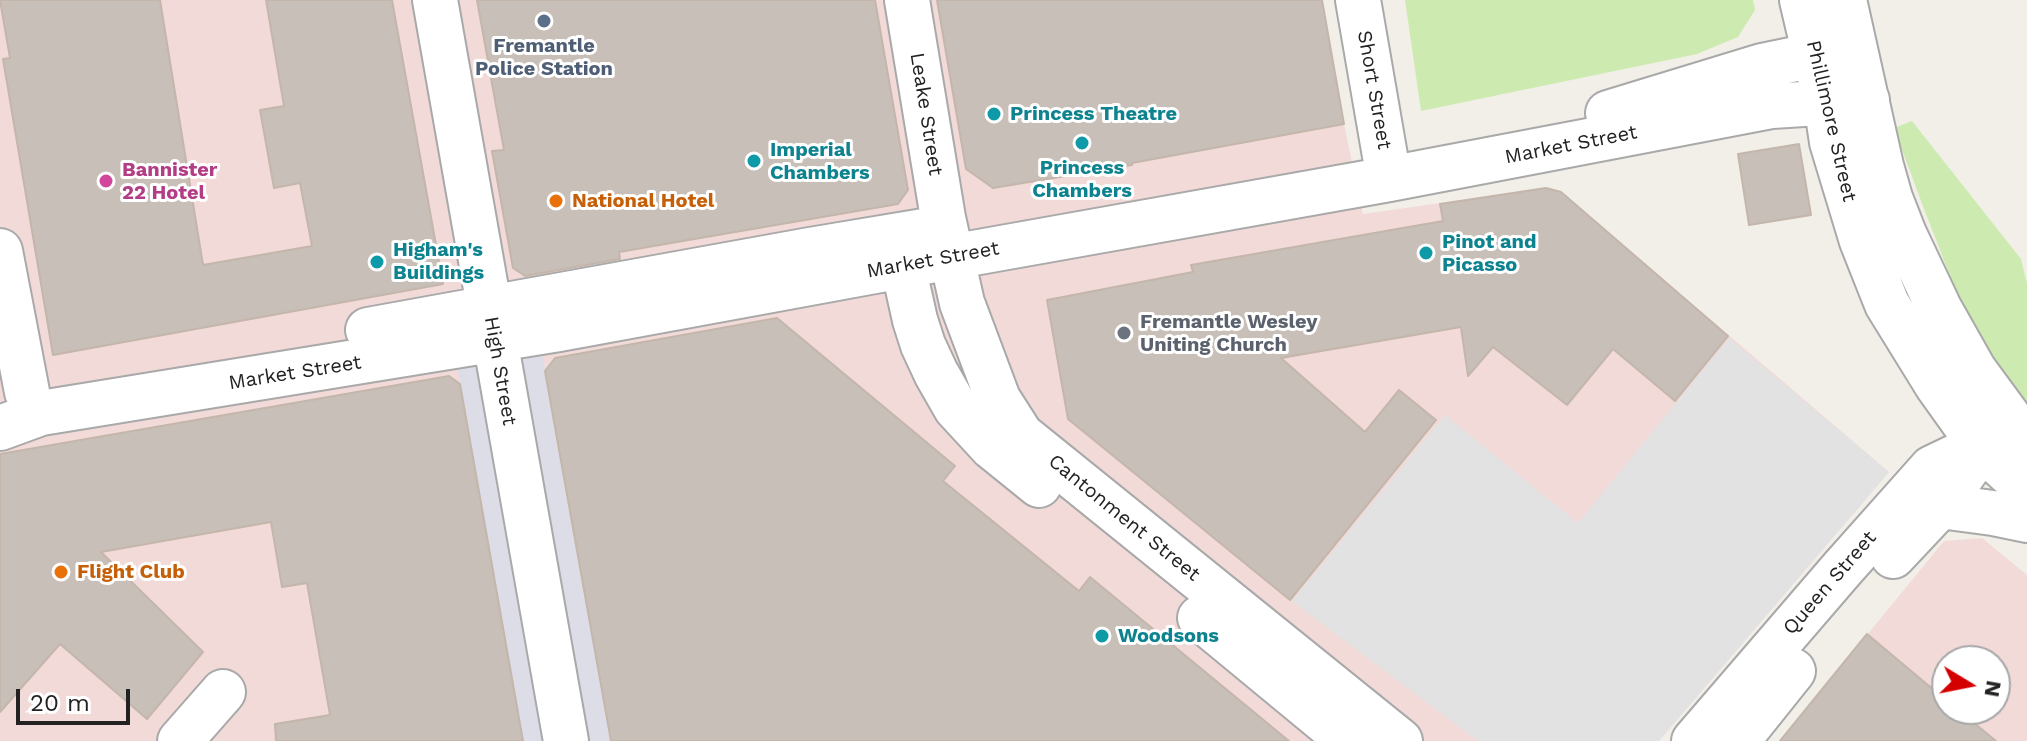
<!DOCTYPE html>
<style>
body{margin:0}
#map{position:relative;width:2027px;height:741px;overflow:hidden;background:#f2efe9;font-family:"Work Sans",sans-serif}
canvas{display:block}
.north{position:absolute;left:1931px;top:645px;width:80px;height:80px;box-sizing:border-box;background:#fff;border:2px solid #a7a7a7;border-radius:50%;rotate:100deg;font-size:22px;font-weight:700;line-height:32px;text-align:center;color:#222}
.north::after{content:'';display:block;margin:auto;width:28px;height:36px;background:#d40000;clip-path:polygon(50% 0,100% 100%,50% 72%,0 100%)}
.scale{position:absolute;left:16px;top:689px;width:114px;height:36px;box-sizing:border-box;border:4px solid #222;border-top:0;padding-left:10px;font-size:24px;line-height:28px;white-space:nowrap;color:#222;-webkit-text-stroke:6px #fff;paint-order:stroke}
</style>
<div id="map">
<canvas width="2027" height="741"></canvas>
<div class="north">N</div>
<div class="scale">20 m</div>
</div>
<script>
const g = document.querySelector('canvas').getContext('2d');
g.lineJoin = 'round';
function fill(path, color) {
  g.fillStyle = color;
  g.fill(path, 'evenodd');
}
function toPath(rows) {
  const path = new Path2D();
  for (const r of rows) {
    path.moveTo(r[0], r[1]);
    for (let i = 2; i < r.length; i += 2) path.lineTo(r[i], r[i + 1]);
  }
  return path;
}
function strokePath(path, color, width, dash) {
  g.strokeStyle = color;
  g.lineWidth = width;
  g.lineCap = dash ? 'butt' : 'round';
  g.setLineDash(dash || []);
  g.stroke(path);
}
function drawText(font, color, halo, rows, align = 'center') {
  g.font = font + ' "Work Sans",sans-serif';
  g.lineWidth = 6;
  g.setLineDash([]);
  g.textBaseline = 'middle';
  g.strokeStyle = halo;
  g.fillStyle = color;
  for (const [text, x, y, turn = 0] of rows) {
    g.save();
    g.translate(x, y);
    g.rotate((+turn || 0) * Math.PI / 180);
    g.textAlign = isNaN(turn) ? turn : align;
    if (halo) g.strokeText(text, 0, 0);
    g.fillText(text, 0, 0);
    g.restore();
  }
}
fill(toPath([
 [0,0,1322,0,1344,124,1363,214,1546,188,1561,192,1889,472,1659,741,0,741],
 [1982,538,2027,575,2027,741,1780,741,1944,541],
 [1947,661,1995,661,1995,709,1947,709]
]), '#f2dad9');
fill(toPath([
 [1405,0,1753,0,1755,10,1738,37,1697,54,1421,111],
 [1912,121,2021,259,2027,284,2027,403,1990,352,1956,291,1924,209,1894,128]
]), '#cdebb0');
fill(toPath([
 [1729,338,1889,472,1659,741,1478,741,1292,601,1445,415,1578,523]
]), '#e2e2e2');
fill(toPath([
 [540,340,611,741,523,741,455,355]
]), '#dddde8');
const building = toPath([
 [0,0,160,0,203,265,312,246,300,183,274,188,260,110,284,106,266,0,392,0,443,284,53,355,3,59,10,58,0,0],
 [477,0,875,0,908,190,898,204,619,252,620,259,525,276,513,268,492,151,504,150,477,0],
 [937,0,1322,0,1344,124,1132,163,1132,165,993,188,966,169,937,0],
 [1799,144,1811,215,1749,225,1738,154,1799,144],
 [1546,188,1561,192,1728,336,1675,401,1613,349,1567,405,1493,347,1468,376,1461,327,1281,358,1365,432,1399,390,1436,420,1290,600,1068,419,1047,300,1193,272,1191,265,1443,221,1440,204,1546,188],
 [777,318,955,466,943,481,1079,591,1090,577,1289,741,611,741,545,371,555,358,777,318],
 [449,376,460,384,523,741,276,741,275,724,330,715,307,583,282,587,271,522,101,552,203,652,147,719,60,644,0,712,0,454,449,376],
 [1867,634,1947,701,1947,709,1957,709,1996,741,1780,741,1867,634]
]);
fill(building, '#c7bfb8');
strokePath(building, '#c4b6ab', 2);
const minor = toPath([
 [435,0,566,741],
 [907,0,943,218,962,303,998,399,1021,435,1400,741],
 [1358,0,1389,179],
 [1802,0,1826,102,1832,142,1862,241,1887,304,1937,385,1982,448,2027,489],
 [1844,0,1881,166,1890,198,1904,234,1939,308,1974,370,2027,442],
 [1608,113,1762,66,1815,55,1854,50],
 [899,237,903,266,915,320,923,345,936,373,956,408,992,447,1039,485],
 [0,251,27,392],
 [368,330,810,250,942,228],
 [0,428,41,413,559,329,951,257,1389,179,1772,106,1867,100],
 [1940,506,1993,513,2027,520],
 [1893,556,1940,506,1977,455],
 [1200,618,1349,741],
 [180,741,223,692],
 [1694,741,1842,569,1932,468,1955,457,1982,448,2006,458],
 [1737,741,1793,671]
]);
strokePath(minor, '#a9a9a9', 48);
strokePath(minor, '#fff', 44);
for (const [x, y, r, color] of [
 [544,21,8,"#5c6f8a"],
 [994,114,8,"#0f9aa8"],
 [1082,143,8,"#0f9aa8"],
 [754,161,8,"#0f9aa8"],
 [106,181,8,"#d1479c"],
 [556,201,8,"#e8710a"],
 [1426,253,8,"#0f9aa8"],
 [377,262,8,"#0f9aa8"],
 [1124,333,8,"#6b7280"],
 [61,572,8,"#e8710a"],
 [1102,636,8,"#0f9aa8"]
]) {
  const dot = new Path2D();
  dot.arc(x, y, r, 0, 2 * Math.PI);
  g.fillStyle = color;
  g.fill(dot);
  strokePath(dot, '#fff', 3);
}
drawText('bold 20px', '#4e5e75', '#fff', [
 ["Fremantle",544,46],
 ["Police Station",544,69]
]);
drawText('20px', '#222', '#fff', [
 ["Short Street",1374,90,80],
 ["Leake Street",926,114,81],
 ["Phillimore Street",1831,121,77],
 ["Market Street",1571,145,-11],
 ["Market Street",933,260,-10],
 ["High Street",500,371,80],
 ["Market Street",295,373,-9],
 ["Cantonment Street",1124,518,39],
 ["Queen Street",1830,583,-49]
]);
drawText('bold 20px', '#0d838f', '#fff', [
 ["Princess Theatre",1010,114],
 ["Imperial",770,150],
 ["Chambers",770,173],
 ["Princess",1082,168,"center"],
 ["Chambers",1082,191,"center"],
 ["Pinot and",1442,242],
 ["Picasso",1442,265],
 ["Higham's",393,250],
 ["Buildings",393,273],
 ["Woodsons",1118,636]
], 'left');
drawText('bold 20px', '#b23c85', '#fff', [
 ["Bannister",122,170],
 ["22 Hotel",122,193]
], 'left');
drawText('bold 20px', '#c56008', '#fff', [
 ["National Hotel",572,201],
 ["Flight Club",77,572]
], 'left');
drawText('bold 20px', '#5b616d', '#fff', [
 ["Fremantle Wesley",1140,322],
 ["Uniting Church",1140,345]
], 'left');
</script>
